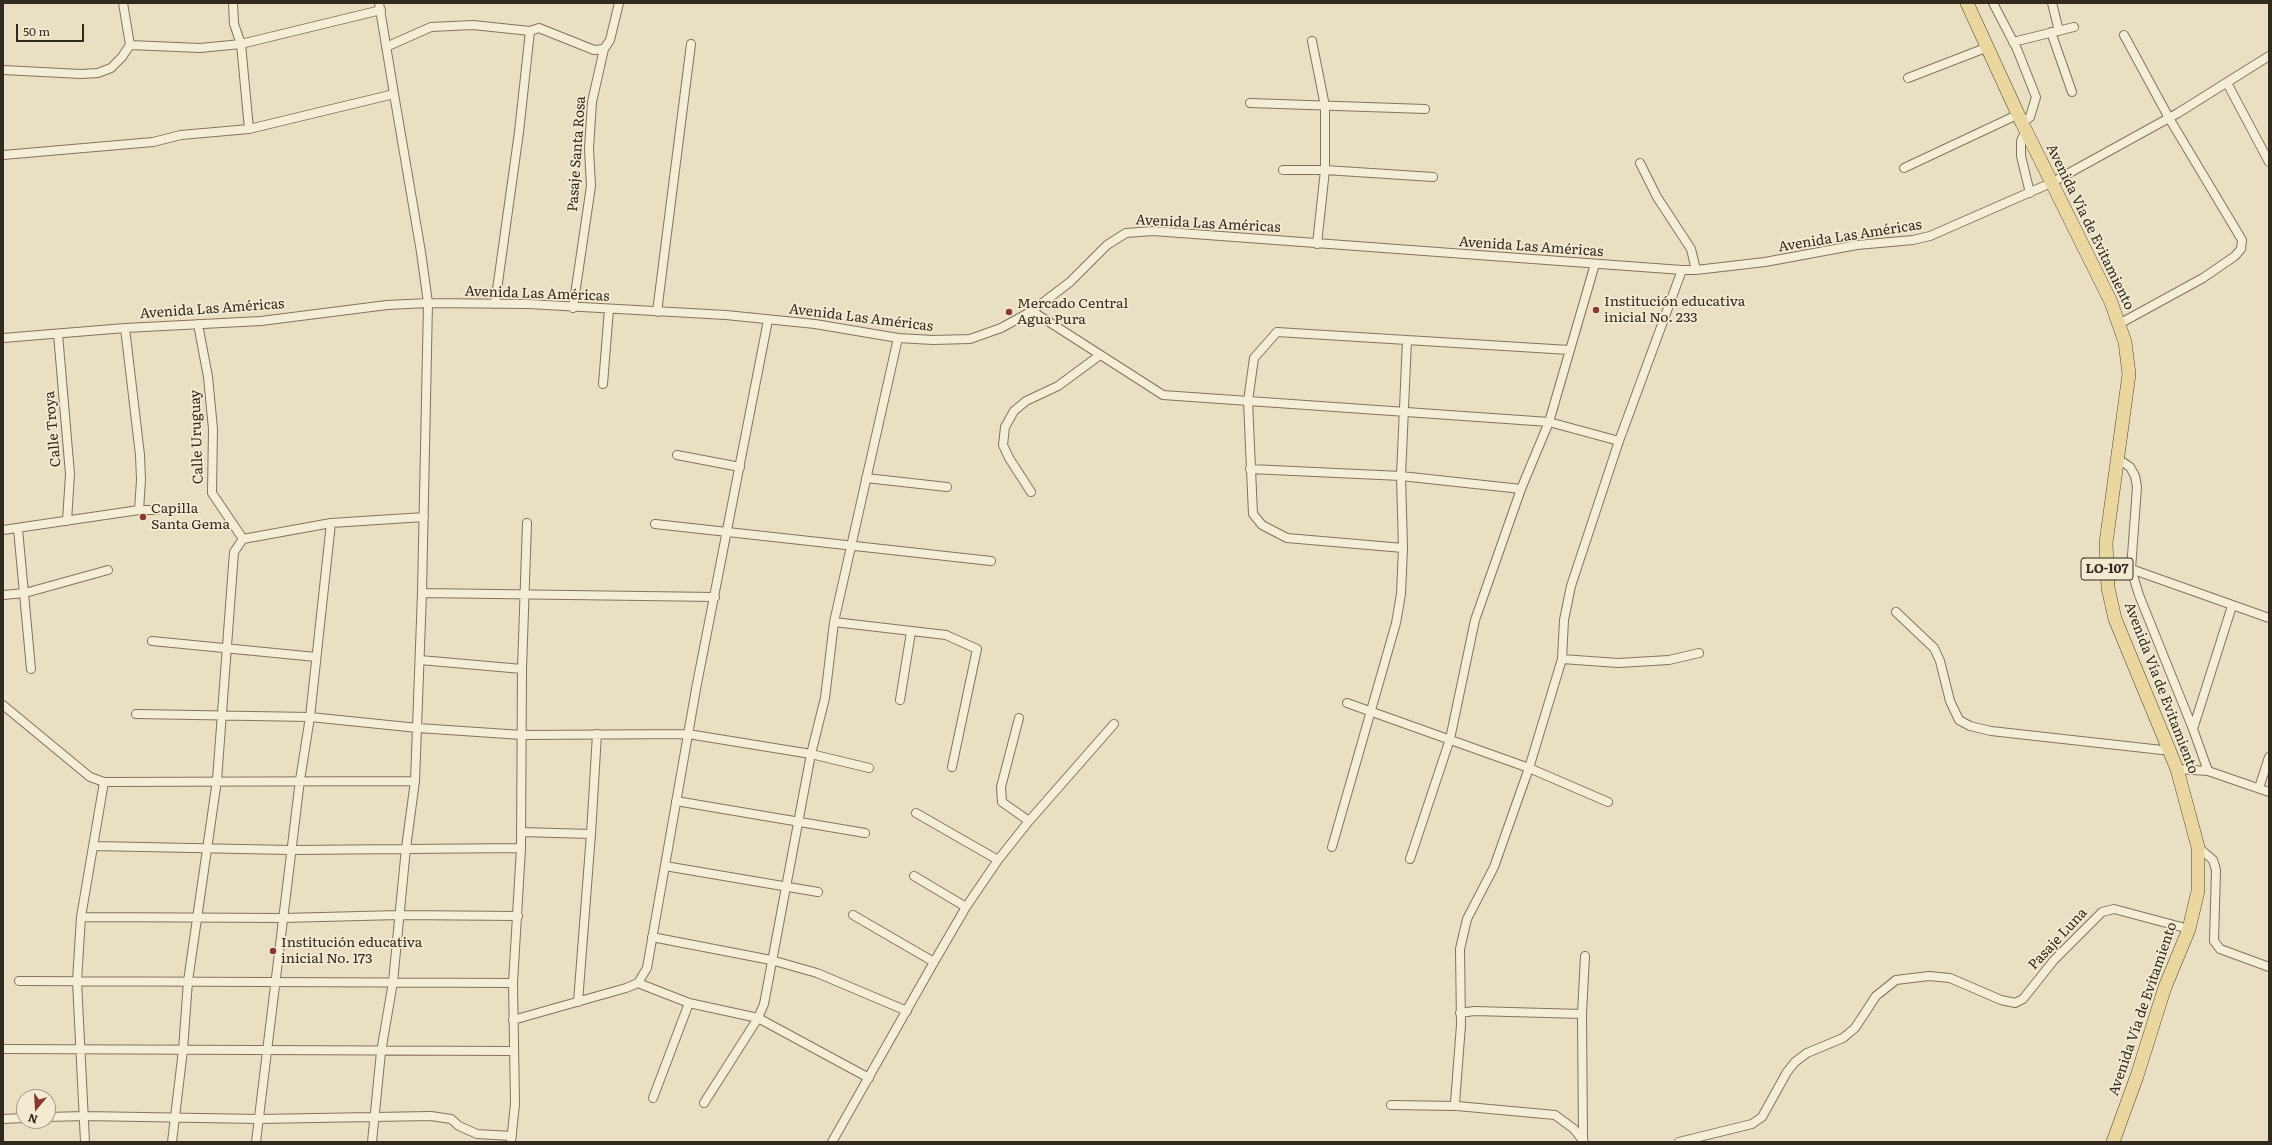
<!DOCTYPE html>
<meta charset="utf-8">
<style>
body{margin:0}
#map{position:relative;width:2272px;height:1145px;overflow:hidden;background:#e9e0c4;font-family:Literata,serif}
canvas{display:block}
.frame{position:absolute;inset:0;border:4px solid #332a1f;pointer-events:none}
.north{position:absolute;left:16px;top:1089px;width:40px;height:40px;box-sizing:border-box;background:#f2ebd2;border:1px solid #a69e8a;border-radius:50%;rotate:198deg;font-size:11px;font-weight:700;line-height:16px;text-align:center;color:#332a1f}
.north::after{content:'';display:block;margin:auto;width:14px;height:18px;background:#8b3732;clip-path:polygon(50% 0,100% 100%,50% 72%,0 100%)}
.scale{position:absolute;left:16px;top:24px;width:68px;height:18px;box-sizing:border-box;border:2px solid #332a1f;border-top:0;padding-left:5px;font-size:12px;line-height:14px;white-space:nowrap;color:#332a1f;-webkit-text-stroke:3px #f2ebd2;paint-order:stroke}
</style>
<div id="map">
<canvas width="2272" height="1145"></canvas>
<div class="frame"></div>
<div class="north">N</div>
<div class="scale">50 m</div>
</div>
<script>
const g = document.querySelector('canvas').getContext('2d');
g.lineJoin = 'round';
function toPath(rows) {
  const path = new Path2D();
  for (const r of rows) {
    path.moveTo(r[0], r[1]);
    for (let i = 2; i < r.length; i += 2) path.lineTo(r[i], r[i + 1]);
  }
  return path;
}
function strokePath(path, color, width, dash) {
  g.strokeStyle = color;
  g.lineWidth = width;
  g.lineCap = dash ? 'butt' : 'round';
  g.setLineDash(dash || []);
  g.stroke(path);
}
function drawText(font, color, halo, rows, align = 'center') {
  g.font = font + ' Literata,serif';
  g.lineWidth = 3.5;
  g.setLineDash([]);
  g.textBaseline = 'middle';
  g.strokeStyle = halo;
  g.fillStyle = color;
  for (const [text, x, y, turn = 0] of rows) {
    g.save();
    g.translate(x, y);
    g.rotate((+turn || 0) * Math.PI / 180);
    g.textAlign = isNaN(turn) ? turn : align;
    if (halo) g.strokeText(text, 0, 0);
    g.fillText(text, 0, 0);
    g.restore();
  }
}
const minor = toPath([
 [233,3,234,24,241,44,249,129],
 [379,3,394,94],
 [1993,3,2017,49,2036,97,2030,117,2022,123],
 [2052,3,2059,31],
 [2051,32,2072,92],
 [1312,41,1325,106,1325,170,1317,244],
 [2013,42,2074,27],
 [130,45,200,48,241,44,381,10],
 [386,47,431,27,473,25,530,31],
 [3,70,81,74,98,73,111,68,122,57,130,45,123,3],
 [1908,78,1988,47],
 [2227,83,2269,162],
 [1250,103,1425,109],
 [2026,130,2021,141,2021,156,2030,193],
 [3,155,153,142,181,135,249,129,394,94,421,252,428,303,422,593,415,781,406,848,393,982,381,1052,372,1142],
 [1640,163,1657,197,1691,249,1696,270],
 [1904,168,2019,114],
 [1283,170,1325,170,1433,177],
 [495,304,519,132,530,31,539,28,594,50,604,49,610,40,619,3],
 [573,308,591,186,589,149,592,102,604,49],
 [1032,311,1163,395,1549,422,1619,441],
 [657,312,691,44],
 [198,324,208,377,213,429,212,493,243,539],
 [2119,324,2203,278,2235,256,2241,249,2242,240,2169,118,2124,35],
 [125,328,140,455,141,480,139,510],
 [58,334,70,474,67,521],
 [3,338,125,328,261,321,387,305,428,303,528,304,726,315,815,324,898,338,933,340,970,339,1001,328,1032,311,1070,282,1107,245,1126,233,1153,231,1682,270,1696,270,1765,262,1857,245,1913,240,1930,236,2051,183,2178,113,2269,56],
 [603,384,609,309],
 [677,455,740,467],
 [2118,459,2130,467,2135,476,2137,487,2131,569,2139,595,2193,729,2208,771],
 [1250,469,1401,476,1521,489],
 [866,478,947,487],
 [1031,492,1009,458,1003,445,1005,427,1014,411,1026,401,1058,386,1100,355],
 [655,524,991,561],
 [18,529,31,669],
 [3,530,139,510,157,510],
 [1403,548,1287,538,1262,525,1253,514,1248,401,1254,358,1277,332,1569,350],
 [2107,565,2131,569,2269,618],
 [422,593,715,597],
 [3,595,25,593,108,570],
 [1896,612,1934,648,1940,661,1950,701,1959,720,1970,726,1991,731,2171,751],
 [834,622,946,635,977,649,952,767],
 [152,641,316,657],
 [1562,659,1618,663,1669,660,1699,653],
 [420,660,522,669],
 [900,700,911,632],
 [1347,703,1529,768,1608,802],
 [3,705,90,777,104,782,415,781],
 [136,714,310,717,418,728,522,735,688,734,811,754,869,768],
 [1019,718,1001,787,1002,802,1029,821],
 [2193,729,2232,606],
 [2177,769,2208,771,2269,792],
 [2259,788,2269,757],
 [676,801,865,833],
 [916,813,998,860],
 [521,832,591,834,578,1002],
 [591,834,597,734],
 [93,846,291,850,521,848],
 [1332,847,1396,623,1401,594,1403,548,1401,476,1407,340],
 [2198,847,2213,860,2216,870,2214,941,2220,949,2269,967],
 [1410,859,1450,739,1475,620,1521,489,1549,422,1595,264],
 [665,866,818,892],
 [914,876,966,907],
 [853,915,934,962],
 [81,917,283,918,399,915,518,916],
 [652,937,771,960,817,973,907,1011],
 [19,981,513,983],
 [638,983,689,1003,758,1018,869,1078],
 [1460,1013,1474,1011,1582,1014],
 [513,1020,626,988,638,983,647,968,696,689,768,320],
 [3,1049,513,1051],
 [653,1098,689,1003],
 [704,1103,758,1018,764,1004,811,754,825,698,834,622,898,338],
 [1391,1105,1457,1106,1555,1115,1574,1129,1584,1142],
 [1457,1106,1455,1103,1461,1025,1460,949,1467,919,1494,867,1529,768,1562,659,1564,620,1571,586,1619,441,1682,270],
 [48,1117,84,1116,258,1119,431,1116,451,1119,459,1126,477,1134,512,1136],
 [3,1119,24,1118],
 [1583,1139,1582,1014,1585,956],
 [85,1142,77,981,81,917,104,782],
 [172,1142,183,1050,188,981,217,780,234,552,243,539,331,523,424,517],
 [256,1142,300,780,310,717,331,523],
 [511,1142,515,1104,513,983,521,848,522,669,527,523],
 [832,1142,934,962,966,907,998,860,1029,821,1114,724],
 [1679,1142,1752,1124,1762,1117,1787,1072,1795,1062,1807,1053,1843,1038,1855,1028,1876,996,1896,980,1929,976,1950,978,2001,1000,2015,1003,2023,999,2054,960,2102,912,2114,909,2189,929]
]);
const primary = toPath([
 [1967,3,2022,123,2111,302,2125,342,2129,374,2106,543,2108,588,2115,619,2177,769,2198,847,2198,891,2189,929,2165,987,2137,1076,2113,1142]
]);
strokePath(minor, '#82735c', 10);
strokePath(primary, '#504130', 14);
strokePath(minor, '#f5eed6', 8);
strokePath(primary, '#e9d79f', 13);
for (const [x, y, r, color] of [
 [1596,310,4,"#8b3732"],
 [1009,312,4,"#8b3732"],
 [143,517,4,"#8b3732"],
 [273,951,4,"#8b3732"]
]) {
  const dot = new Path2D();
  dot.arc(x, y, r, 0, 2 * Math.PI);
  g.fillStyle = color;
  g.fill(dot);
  strokePath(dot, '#f2ebd2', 1.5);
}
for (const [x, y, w] of [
 [2107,569,52]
]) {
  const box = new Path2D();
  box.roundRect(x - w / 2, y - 11, w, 22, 3);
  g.fillStyle = '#f2ebd2';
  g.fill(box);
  strokePath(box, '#332a1f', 1);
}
drawText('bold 13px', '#332a1f', null, [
 ["LO-107",2107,569]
]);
drawText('14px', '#332a1f', '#f2ebd2', [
 ["Pasaje Santa Rosa",577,154,-86],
 ["Avenida Las Américas",1208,224,3],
 ["Avenida Vía de Evitamiento",2090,227,64],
 ["Avenida Las Américas",1850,236,-9],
 ["Avenida Las Américas",1531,247,4],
 ["Avenida Las Américas",537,294,2],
 ["Avenida Las Américas",212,309,-4],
 ["Avenida Las Américas",861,318,7],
 ["Calle Troya",53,429,-95],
 ["Calle Uruguay",197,437,-92],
 ["Avenida Vía de Evitamiento",2161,688,69],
 ["Pasaje Luna",2058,939,-47],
 ["Avenida Vía de Evitamiento",2143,1009,-71]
]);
drawText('14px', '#332a1f', '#f2ebd2', [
 ["Institución educativa",1604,302],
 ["inicial No. 233",1604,318],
 ["Mercado Central",1017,304],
 ["Agua Pura",1017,320],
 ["Capilla",151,509],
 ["Santa Gema",151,525],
 ["Institución educativa",281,943],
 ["inicial No. 173",281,959]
], 'left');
</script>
